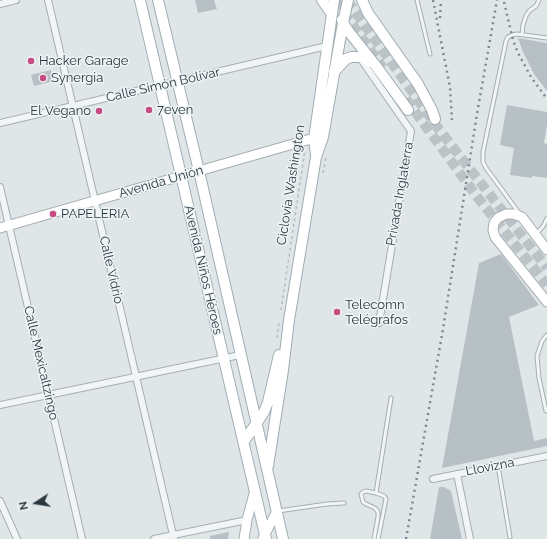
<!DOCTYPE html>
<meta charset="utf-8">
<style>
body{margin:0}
#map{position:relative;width:547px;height:539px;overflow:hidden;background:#e0e6e8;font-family:Raleway,sans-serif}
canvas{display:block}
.north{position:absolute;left:16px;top:483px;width:40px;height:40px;-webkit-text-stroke:3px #eff4f6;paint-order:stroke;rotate:258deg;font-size:11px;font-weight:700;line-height:16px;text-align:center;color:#29383f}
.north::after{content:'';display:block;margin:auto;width:14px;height:18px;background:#29383f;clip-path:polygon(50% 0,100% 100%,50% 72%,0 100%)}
</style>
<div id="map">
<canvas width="547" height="539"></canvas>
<div class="north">N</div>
</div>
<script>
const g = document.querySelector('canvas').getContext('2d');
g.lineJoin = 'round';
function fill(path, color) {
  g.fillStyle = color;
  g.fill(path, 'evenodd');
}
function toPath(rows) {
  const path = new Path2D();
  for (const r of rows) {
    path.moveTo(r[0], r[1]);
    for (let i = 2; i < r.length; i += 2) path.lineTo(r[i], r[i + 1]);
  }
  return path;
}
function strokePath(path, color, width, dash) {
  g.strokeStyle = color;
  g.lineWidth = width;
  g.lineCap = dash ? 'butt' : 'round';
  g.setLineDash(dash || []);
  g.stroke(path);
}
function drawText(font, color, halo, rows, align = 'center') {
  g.font = font + ' Raleway,sans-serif';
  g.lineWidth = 3;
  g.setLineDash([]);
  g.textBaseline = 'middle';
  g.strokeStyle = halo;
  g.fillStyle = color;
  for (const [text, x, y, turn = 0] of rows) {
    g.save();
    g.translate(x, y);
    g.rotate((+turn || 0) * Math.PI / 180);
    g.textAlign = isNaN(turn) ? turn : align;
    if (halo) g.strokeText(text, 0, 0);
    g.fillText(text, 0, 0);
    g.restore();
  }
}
fill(toPath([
 [195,0,214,0,217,9,198,13],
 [518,38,547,43,547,91,534,74,523,52],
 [51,70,54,81,34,86,31,75],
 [507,105,547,112,547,124,544,143,547,144,547,178,532,176,532,178,510,175,514,148,500,145],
 [501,254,539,305,509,317,534,441,547,438,547,446,442,468,479,263],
 [439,487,444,487,451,491,462,539,430,539],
 [229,532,228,539,210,539,210,536]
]), '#b7c0c5');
strokePath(toPath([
 [335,0,383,68],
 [347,0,438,128,547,268],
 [406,99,475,194,547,285]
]), '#bbc3c6', 10, [10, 5]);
const service = toPath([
 [417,0,430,54],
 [522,34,523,25,526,16,529,11,536,6,539,0],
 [519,213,486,168,483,162,483,152,506,41,508,37,512,35,517,34,547,38],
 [537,233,544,225,547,218],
 [546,411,539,378,537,356,542,341,547,335],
 [498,466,510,537],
 [278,511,327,504,344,503],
 [374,539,378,517,378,512,375,508,366,504,363,502,361,494,363,492,366,491,376,493],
 [378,539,386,499,384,496,376,493,391,398]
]);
const minor = toPath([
 [48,0,174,539],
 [0,4,16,0],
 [360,58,411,131,379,323],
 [0,123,327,46],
 [0,187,82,539],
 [0,405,240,355],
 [457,474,470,539],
 [433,479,547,456],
 [0,501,17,539],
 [154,539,247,520]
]);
const secondary = toPath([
 [0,228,307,140,320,138],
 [547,250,522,217,513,214,506,214,498,218,494,223,493,230,495,237,547,302],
 [263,538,277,511],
 [244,539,247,520,255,490]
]);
const primary = toPath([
 [140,0,266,539],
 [158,0,199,171,283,539],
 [322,0,332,14],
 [362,0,368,13,418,84,432,110,435,119],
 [342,20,343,23,349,32,376,66,408,110],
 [334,72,346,59,351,57,359,57,363,58,371,62],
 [316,155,314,139,334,0],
 [244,441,256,424,264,412,268,402,279,355],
 [268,466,283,370,289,320,316,157,323,137,343,23,348,0]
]);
strokePath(service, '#a5aeb2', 5);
strokePath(minor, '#a5aeb2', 8);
strokePath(secondary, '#a5aeb2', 11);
strokePath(primary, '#a0adb3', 12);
strokePath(toPath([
 [323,173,326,157],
 [281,310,305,150],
 [277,338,279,322]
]), '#b6bcc0', 1.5, [3, 3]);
strokePath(service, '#f2f5f7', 3);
strokePath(minor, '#f2f5f7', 6);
strokePath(secondary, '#fff', 9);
strokePath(primary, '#fff', 10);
strokePath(toPath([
 [433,0,450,87,452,120],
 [504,2,513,40,518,53,531,77,547,99],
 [440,18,441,0],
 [406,539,443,329,477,114,497,0]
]), '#7a8a91', 2.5, [2, 4]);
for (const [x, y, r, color] of [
 [31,61,4,"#c74b83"],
 [43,78,4,"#c74b83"],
 [149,110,4,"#c74b83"],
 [99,111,4,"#c74b83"],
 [53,214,4,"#c74b83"],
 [337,312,4,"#c74b83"]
]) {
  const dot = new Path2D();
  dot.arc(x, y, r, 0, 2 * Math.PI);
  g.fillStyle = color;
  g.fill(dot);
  strokePath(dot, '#eff4f6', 1.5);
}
drawText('13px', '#29383f', '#eff4f6', [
 ["Hacker Garage",39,61],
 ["Synergia",51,78],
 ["7even",157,110],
 ["El Vegano",91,111,"right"],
 ["PAPELERIA",61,214],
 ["Telecomn",345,305],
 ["Telégrafos",345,320]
], 'left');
drawText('13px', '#29383f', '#eff4f6', [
 ["Calle Simón Bolívar",163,85,-13],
 ["Avenida Unión",161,182,-16],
 ["Ciclovía Washington",291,185,-81],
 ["Privada Inglaterra",400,194,-80],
 ["Calle Vidrio",111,270,77],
 ["Avenida Niños Héroes",203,270,77],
 ["Calle Mexicaltzingo",41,363,77],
 ["Llovizna",490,467,-11]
]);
</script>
